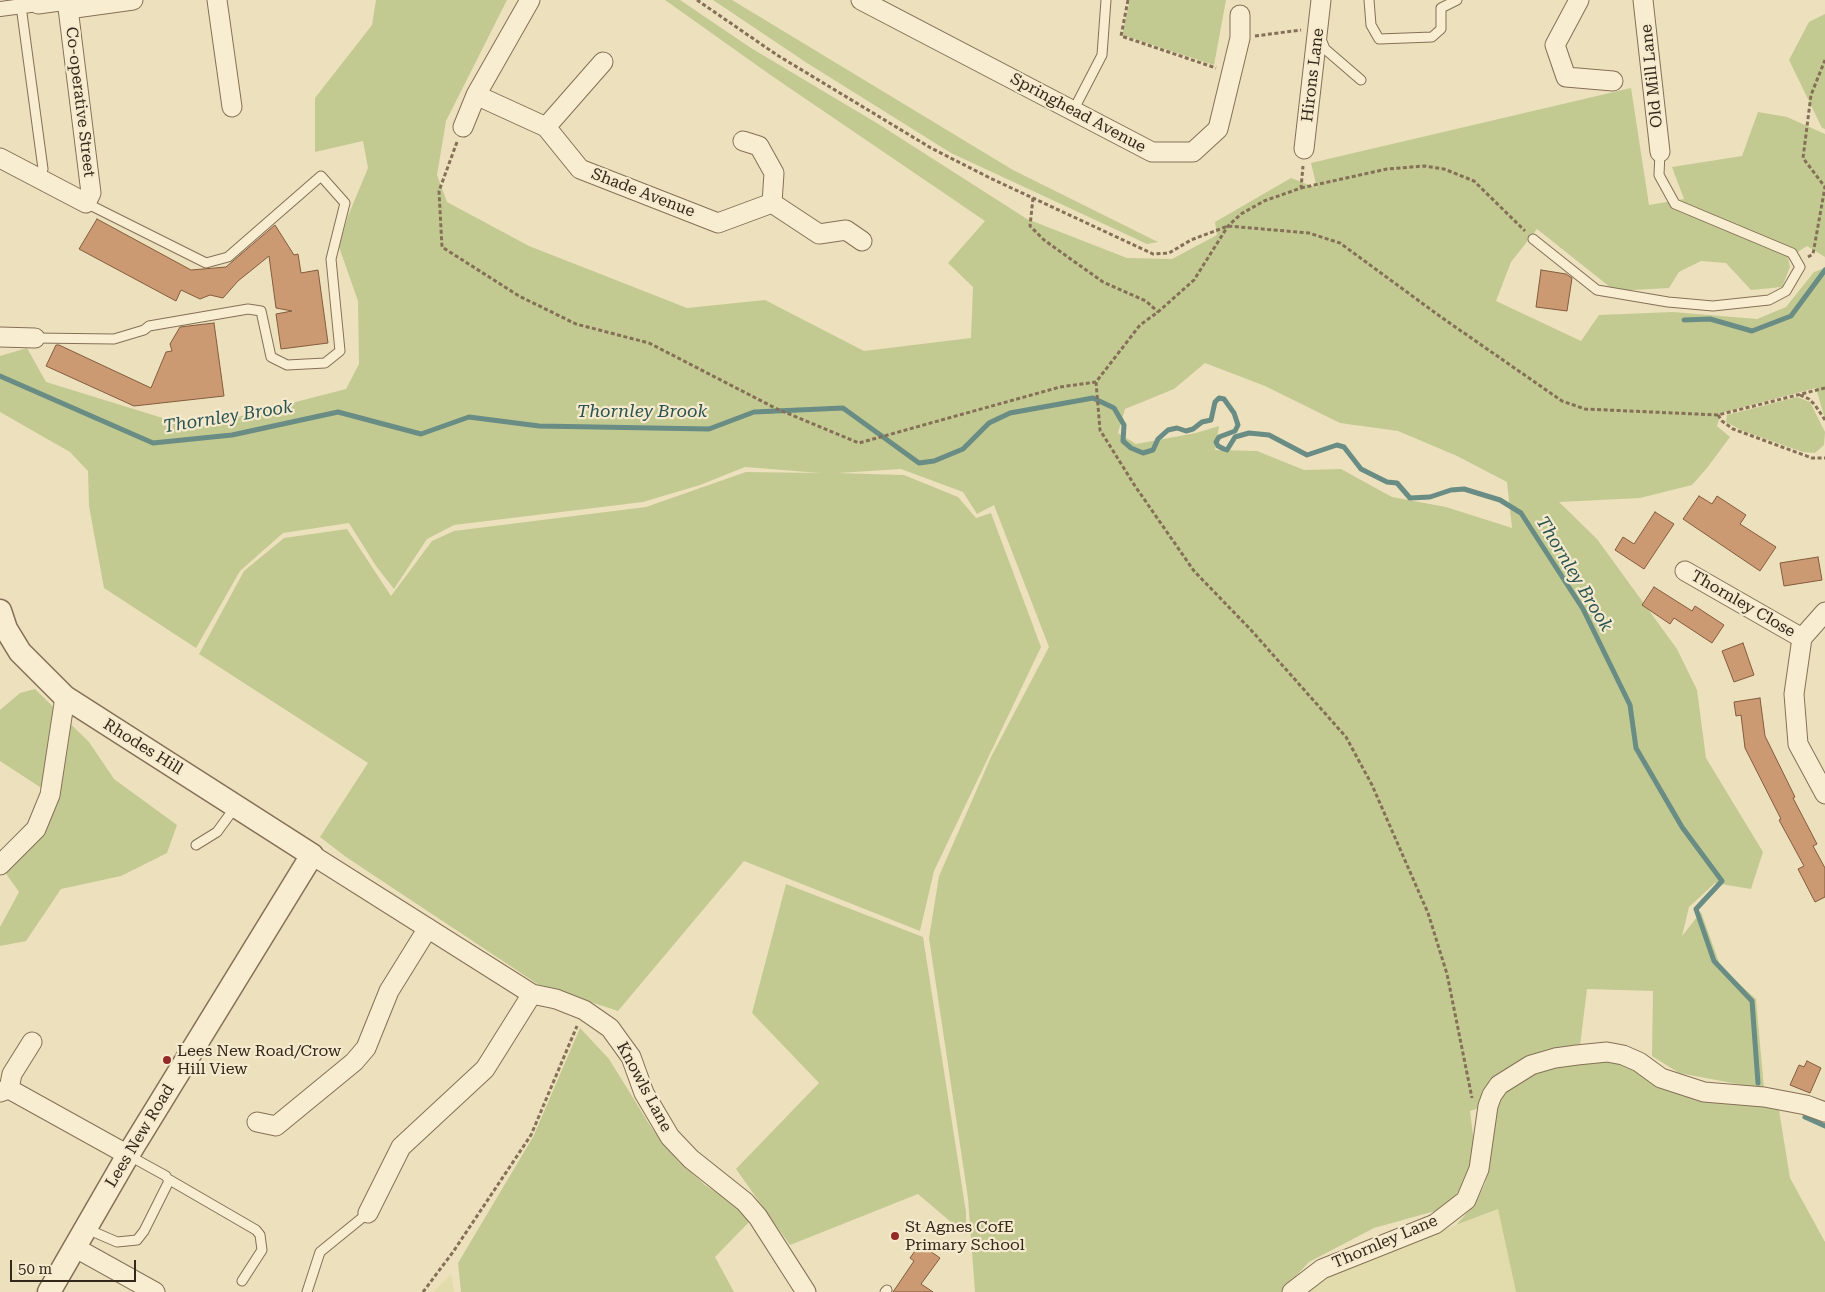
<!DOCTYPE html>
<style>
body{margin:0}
#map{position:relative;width:1825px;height:1292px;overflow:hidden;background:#ede0bd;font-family:"Roboto Serif",serif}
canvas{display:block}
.scale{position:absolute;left:10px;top:1260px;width:126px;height:22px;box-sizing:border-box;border:2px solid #34281b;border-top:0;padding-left:6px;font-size:15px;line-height:18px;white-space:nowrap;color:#34281b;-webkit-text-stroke:4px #f5eacd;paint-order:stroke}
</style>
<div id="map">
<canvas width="1825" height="1292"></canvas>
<div class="scale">50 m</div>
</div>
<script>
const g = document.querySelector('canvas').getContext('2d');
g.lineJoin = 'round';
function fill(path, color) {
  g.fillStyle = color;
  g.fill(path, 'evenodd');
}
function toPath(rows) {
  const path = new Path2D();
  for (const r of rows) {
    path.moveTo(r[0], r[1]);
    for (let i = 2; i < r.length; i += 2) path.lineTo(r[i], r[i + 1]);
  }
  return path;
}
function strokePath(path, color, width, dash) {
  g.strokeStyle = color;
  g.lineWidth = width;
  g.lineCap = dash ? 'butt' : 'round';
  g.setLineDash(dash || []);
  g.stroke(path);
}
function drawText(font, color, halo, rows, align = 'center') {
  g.font = font + ' "Roboto Serif",serif';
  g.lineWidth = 4.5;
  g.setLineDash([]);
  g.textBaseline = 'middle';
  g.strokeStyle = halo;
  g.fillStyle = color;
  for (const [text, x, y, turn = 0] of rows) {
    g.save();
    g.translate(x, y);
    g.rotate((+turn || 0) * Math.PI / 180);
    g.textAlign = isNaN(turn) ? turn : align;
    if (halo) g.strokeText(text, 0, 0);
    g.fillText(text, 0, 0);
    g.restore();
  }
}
fill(toPath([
 [1498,1209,1516,1292,1302,1292,1314,1280],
 [451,1274,454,1292,433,1292]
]), '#e2dbab');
fill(toPath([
 [376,0,507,0,446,121,437,175,447,202,529,246,687,308,765,300,864,351,971,338,973,287,948,263,985,221,769,74,665,0,680,0,751,48,880,125,1027,219,1127,258,1172,259,1217,235,1215,222,1291,178,1317,188,1311,163,1631,88,1649,205,1684,199,1672,167,1742,156,1758,112,1787,117,1825,134,1825,257,1807,246,1788,258,1790,267,1782,287,1751,290,1726,263,1701,261,1679,272,1669,288,1615,291,1537,229,1511,262,1496,301,1581,341,1599,315,1673,312,1757,319,1786,307,1814,272,1825,268,1825,419,1816,388,1721,413,1717,426,1730,437,1707,468,1692,485,1640,498,1559,502,1597,539,1677,649,1697,690,1706,758,1763,852,1751,889,1715,883,1689,907,1682,936,1701,912,1721,968,1756,999,1764,1089,1679,1073,1652,1056,1653,991,1587,989,1580,1046,1531,1057,1479,1108,1470,1111,1474,1143,1470,1176,1446,1208,1374,1228,1309,1262,1281,1292,975,1292,968,1198,929,938,939,876,991,757,1049,647,994,505,977,514,963,492,901,469,838,473,904,475,958,497,976,518,991,513,1041,647,934,871,920,931,744,861,618,1011,539,985,346,857,320,837,368,763,199,654,244,571,284,538,347,529,391,596,432,541,454,531,646,507,746,472,820,473,745,467,700,485,643,502,454,525,427,539,394,589,376,566,349,523,283,533,240,571,196,648,104,588,89,506,88,471,70,452,0,412,0,356,27,348,46,382,195,428,346,389,359,364,358,301,339,247,348,216,368,168,363,141,315,152,315,98,372,25],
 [1205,363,1265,386,1340,423,1398,431,1457,456,1507,482,1512,528,1446,507,1392,497,1341,469,1304,470,1257,451,1215,450,1219,426,1196,433,1136,444,1118,433,1125,409,1174,389],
 [713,0,732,0,1013,170,1158,242,1147,244,951,153,807,63],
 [1130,0,1226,0,1214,65,1122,35],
 [1825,14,1825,129,1822,128,1789,60,1809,22],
 [1797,397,1810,402,1825,432,1824,445,1815,453,1803,452,1743,431,1726,422,1727,415],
 [35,689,89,742,114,779,177,825,167,853,121,876,61,889,26,941,0,946,0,927,19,892,0,865,24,832,46,791,0,761,0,710,20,693],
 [786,884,923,937,966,1212,966,1235,918,1194,790,1245,736,1169,819,1083,752,1013],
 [580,1028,609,1059,651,1127,677,1160,705,1185,737,1206,750,1221,715,1257,734,1292,461,1292,458,1263,533,1137],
 [1607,1055,1648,1072,1778,1104,1790,1178,1825,1242,1825,1292,1516,1292,1498,1209,1456,1225,1474,1205,1485,1184,1492,1150,1493,1120,1497,1103,1510,1086,1540,1070]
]), '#c2ca92');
strokePath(toPath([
 [1684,320,1710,319,1752,331,1791,316,1825,270],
 [0,376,153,443,232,435,338,412,421,434,469,417,539,426,709,429,754,412,843,408,919,463,934,461,963,449,989,423,1010,413,1093,398,1114,408,1124,425,1123,441,1131,448,1143,453,1153,450,1158,439,1168,430,1177,428,1186,431,1193,429,1202,422,1211,420,1215,402,1219,398,1224,399,1234,413,1238,425,1235,431,1219,437,1216,442,1218,446,1224,449,1227,450,1235,437,1249,433,1269,435,1307,455,1337,445,1344,447,1361,469,1387,482,1397,483,1410,498,1430,497,1451,490,1464,489,1500,500,1521,513,1583,609,1630,705,1636,748,1682,827,1722,881,1696,909,1714,961,1752,1001,1758,1083],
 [1805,1117,1825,1126]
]), '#698c84', 5);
const building = toPath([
 [97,219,191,270,226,267,275,225,294,255,298,254,301,273,318,270,328,343,281,349,276,314,292,311,276,308,269,256,238,281,223,298,210,295,200,299,181,290,176,301,79,249,97,219],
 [1541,270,1566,274,1572,278,1567,311,1536,307,1541,270],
 [214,323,224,396,134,406,46,366,56,345,59,345,151,388,166,352,172,351,170,344,180,327,214,323],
 [1699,496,1712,504,1717,496,1746,515,1740,524,1776,547,1760,571,1683,519,1699,496],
 [1655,512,1674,524,1644,569,1615,550,1623,537,1634,544,1655,512],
 [1818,557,1822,580,1784,586,1780,563,1818,557],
 [1654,587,1692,611,1695,606,1724,625,1712,643,1674,618,1670,624,1642,605,1654,587],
 [1743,643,1754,675,1734,682,1722,651,1743,643],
 [1760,698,1765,736,1795,797,1793,798,1817,844,1813,846,1825,868,1825,897,1815,902,1798,869,1804,866,1779,820,1781,819,1745,748,1741,715,1736,716,1734,702,1760,698],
 [1807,1061,1821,1068,1810,1093,1790,1085,1799,1065,1804,1067,1807,1061],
 [920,1244,940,1258,921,1284,933,1292,893,1292,914,1261,910,1258,920,1244]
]);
fill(building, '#cb9a73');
strokePath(building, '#835b3d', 1);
const service = toPath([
 [1369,0,1371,25,1379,39,1432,37,1441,29,1441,8,1457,0],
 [21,6,43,169,40,179],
 [1321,39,1325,49,1361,80],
 [1073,111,1102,55,1106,0],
 [1533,239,1597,290,1668,302,1713,306,1769,300,1786,291,1800,267,1792,253,1675,204,1659,175,1660,152],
 [35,338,114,339,144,330,149,326,248,309,261,311,271,357,287,365,325,363,340,351,331,259,345,203,321,176,228,257,206,263,86,203],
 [196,845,217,832,236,806],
 [168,1179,256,1230,260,1235,262,1250,242,1281],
 [87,1229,117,1242,137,1240,144,1231,169,1181,166,1176,128,1155],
 [307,1292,320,1252,368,1213],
 [885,1292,887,1290]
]);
const pedestrian = toPath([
 [0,9,38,4]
]);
const minor = toPath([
 [217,0,232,107],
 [861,0,1152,152,1193,152,1218,129,1240,38,1240,15],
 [1579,0,1555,45,1566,77,1613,81],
 [1643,0,1660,152],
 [38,4,67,0],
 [68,9,133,0],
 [476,95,546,127,580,169,718,223,772,203],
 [463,127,476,95,530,0],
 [546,127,603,62],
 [743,141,759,146,774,173,772,203],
 [1304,149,1321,0],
 [0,158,86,203,91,193,67,0],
 [772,203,819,234,846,230,862,241],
 [0,337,35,338],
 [1685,571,1802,638],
 [1825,612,1802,638,1794,694,1798,744,1825,794],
 [312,855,532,994,556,999,584,1010,610,1028,631,1057,644,1093,670,1137,691,1159,745,1202,758,1217,806,1292],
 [0,865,36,829,50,795,65,697],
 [9,1089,12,1074,32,1042],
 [0,1092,9,1089,128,1155],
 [257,1122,276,1126,354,1062,366,1048,389,991,428,928],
 [368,1213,401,1147,485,1069,532,994],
 [74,1247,155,1292],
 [1292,1292,1322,1269,1435,1224,1466,1200,1479,1169,1488,1106,1492,1095,1499,1085,1531,1065,1555,1058,1577,1055,1607,1052,1623,1055,1639,1062,1661,1078,1704,1092,1764,1097,1806,1105,1825,1112]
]);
const tertiary = toPath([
 [0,611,6,629,20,652,65,697,312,855,128,1155,49,1292]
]);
strokePath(service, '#857057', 11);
strokePath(pedestrian, '#857057', 16);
strokePath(minor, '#857057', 21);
strokePath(tertiary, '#857057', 25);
strokePath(toPath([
 [697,0,777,55,931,148,990,178,1153,254,1169,253,1191,240,1228,226,1309,233,1340,243,1441,317,1562,401,1585,409,1718,415,1825,388],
 [1128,0,1121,36,1216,68],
 [1255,36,1301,30],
 [457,142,439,191,442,247,519,296,576,324,649,343,777,409,859,443,1060,387,1096,382,1140,325,1158,312,1194,280,1228,226,1241,214,1264,201,1301,188,1303,166],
 [1301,188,1387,169,1424,166,1444,169,1474,181,1525,231],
 [1033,198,1030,226,1044,240,1103,282,1146,301,1158,312],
 [1808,257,1813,254,1825,187,1803,158,1811,95,1825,60],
 [1096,382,1100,430,1135,486,1194,571,1251,630,1346,737,1372,785,1428,913,1447,974,1472,1098],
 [1800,395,1809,399,1815,405,1825,420],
 [1718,415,1722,421,1733,429,1812,458,1825,458],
 [423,1292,453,1252,531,1135,577,1026]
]), '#857057', 3, [4, 2.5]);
strokePath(service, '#f8edd0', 9);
strokePath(pedestrian, '#f8edd0', 14);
strokePath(minor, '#f8edd0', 19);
strokePath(tertiary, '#f8edd0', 22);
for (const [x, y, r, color] of [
 [167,1060,5,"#932a27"],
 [895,1236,5,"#932a27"]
]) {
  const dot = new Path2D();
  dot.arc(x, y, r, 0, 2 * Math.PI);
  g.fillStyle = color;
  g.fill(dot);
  strokePath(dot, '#f5eacd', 2);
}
drawText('16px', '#34281b', '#f5eacd', [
 ["Hirons Lane",1313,75,-83],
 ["Old Mill Lane",1652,76,-96],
 ["Co-operative Street",80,102,83],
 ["Springhead Avenue",1078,113,28],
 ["Shade Avenue",643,193,21],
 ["Thornley Close",1743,604,30],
 ["Rhodes Hill",143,747,32],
 ["Knowls Lane",644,1087,62],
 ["Lees New Road",140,1136,-59],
 ["Thornley Lane",1385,1242,-23]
]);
drawText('16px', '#34281b', '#f5eacd', [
 ["Lees New Road/Crow",177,1051],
 ["Hill View",177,1069],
 ["St Agnes CofE",905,1227],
 ["Primary School",905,1245]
], 'left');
drawText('italic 18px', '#2a5452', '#f5eacd', [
 ["Thornley Brook",642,412],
 ["Thornley Brook",228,417,-9],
 ["Thornley Brook",1574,574,59]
]);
</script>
